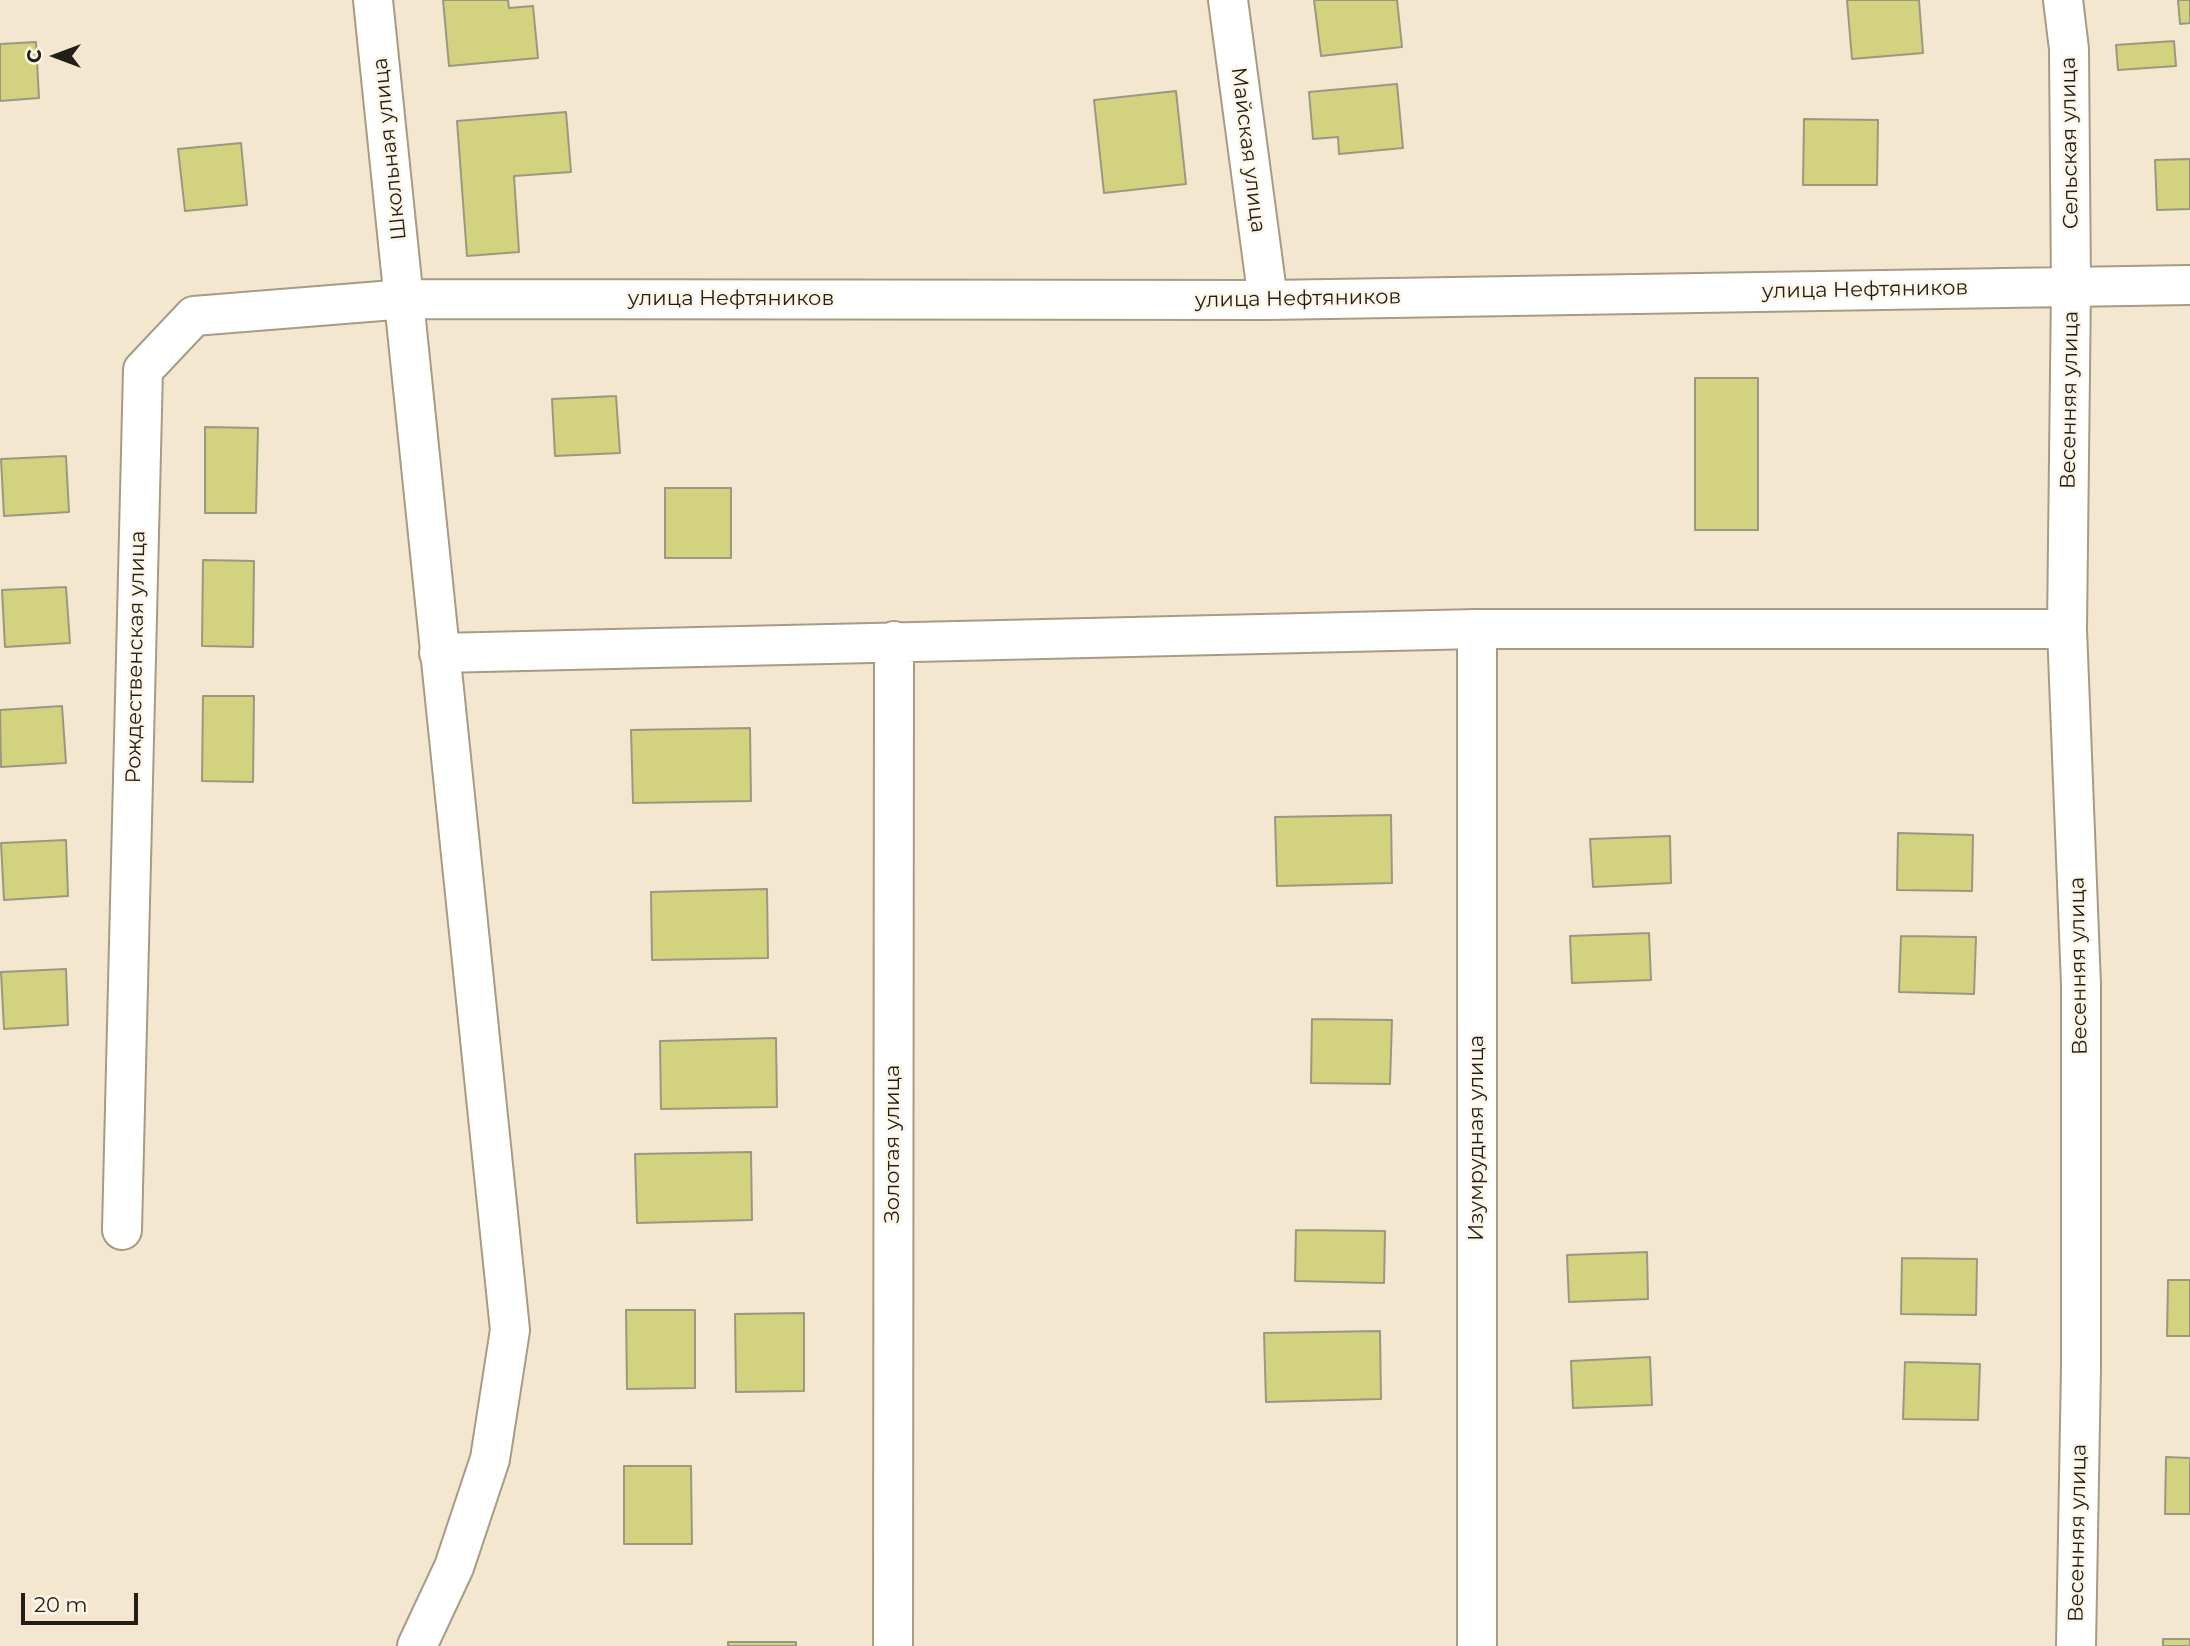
<!DOCTYPE html>
<meta charset="utf-8">
<style>
body{margin:0}
#map{position:relative;width:2190px;height:1646px;overflow:hidden;background:#f4e7d0;font-family:Montserrat,sans-serif}
canvas{display:block}
.north{position:absolute;left:21px;top:21px;width:70px;height:70px;-webkit-text-stroke:5px #fdf5e7;paint-order:stroke;rotate:270deg;font-size:19px;font-weight:700;line-height:28px;text-align:center;color:#231f16}
.north::after{content:'';display:block;margin:auto;width:24px;height:32px;background:#231f16;clip-path:polygon(50% 0,100% 100%,50% 72%,0 100%)}
.scale{position:absolute;left:21px;top:1593px;width:117px;height:32px;box-sizing:border-box;border:4px solid #231f16;border-top:0;padding-left:9px;font-size:21px;line-height:24px;white-space:nowrap;color:#231f16;-webkit-text-stroke:5px #fdf5e7;paint-order:stroke}
</style>
<div id="map">
<canvas width="2190" height="1646"></canvas>
<div class="north">С</div>
<div class="scale">20 m</div>
</div>
<script>
const g = document.querySelector('canvas').getContext('2d');
g.lineJoin = 'round';
function fill(path, color) {
  g.fillStyle = color;
  g.fill(path, 'evenodd');
}
function toPath(rows) {
  const path = new Path2D();
  for (const r of rows) {
    path.moveTo(r[0], r[1]);
    for (let i = 2; i < r.length; i += 2) path.lineTo(r[i], r[i + 1]);
  }
  return path;
}
function strokePath(path, color, width, dash) {
  g.strokeStyle = color;
  g.lineWidth = width;
  g.lineCap = dash ? 'butt' : 'round';
  g.setLineDash(dash || []);
  g.stroke(path);
}
function drawText(font, color, halo, rows, align = 'center') {
  g.font = font + ' Montserrat,sans-serif';
  g.lineWidth = 5;
  g.setLineDash([]);
  g.textBaseline = 'middle';
  g.strokeStyle = halo;
  g.fillStyle = color;
  for (const [text, x, y, turn = 0] of rows) {
    g.save();
    g.translate(x, y);
    g.rotate((+turn || 0) * Math.PI / 180);
    g.textAlign = isNaN(turn) ? turn : align;
    if (halo) g.strokeText(text, 0, 0);
    g.fillText(text, 0, 0);
    g.restore();
  }
}
const building = toPath([
 [443,0,508,0,509,8,533,6,538,58,449,66,443,0],
 [1314,0,1397,0,1402,47,1321,56,1314,0],
 [1847,0,1919,0,1923,53,1852,59,1847,0],
 [2178,0,2190,0,2190,23,2180,24,2178,0],
 [2174,41,2176,66,2118,70,2116,45,2174,41],
 [36,42,39,98,0,101,0,44,36,42],
 [1397,84,1403,148,1339,154,1338,137,1313,139,1309,92,1397,84],
 [1176,91,1186,184,1104,193,1094,100,1176,91],
 [566,112,571,172,514,176,519,252,467,256,457,121,566,112],
 [1804,119,1878,120,1877,185,1803,185,1804,119],
 [241,143,247,205,185,211,178,149,241,143],
 [2190,159,2190,209,2157,210,2155,160,2190,159],
 [1695,378,1758,378,1758,530,1695,530,1695,378],
 [616,396,620,453,555,456,552,399,616,396],
 [205,427,258,428,256,513,205,513,205,427],
 [66,456,69,512,4,516,1,459,66,456],
 [665,488,731,488,731,558,665,558,665,488],
 [203,560,254,561,253,647,202,646,203,560],
 [66,587,70,643,5,647,2,590,66,587],
 [203,696,254,696,253,782,202,781,203,696],
 [62,706,66,763,1,767,0,710,62,706],
 [750,728,751,801,633,803,631,730,750,728],
 [1391,815,1392,883,1277,886,1275,817,1391,815],
 [1898,833,1973,835,1972,891,1897,890,1898,833],
 [1670,836,1671,883,1593,887,1590,839,1670,836],
 [66,840,68,896,4,900,1,843,66,840],
 [767,889,768,958,652,960,651,892,767,889],
 [1649,933,1651,980,1572,983,1570,936,1649,933],
 [1901,936,1976,937,1974,994,1899,992,1901,936],
 [66,969,68,1025,4,1029,1,972,66,969],
 [1312,1019,1392,1020,1390,1084,1311,1083,1312,1019],
 [776,1038,777,1107,661,1109,660,1041,776,1038],
 [751,1152,752,1220,637,1223,635,1154,751,1152],
 [1296,1230,1385,1231,1384,1283,1295,1281,1296,1230],
 [1647,1252,1648,1299,1569,1302,1567,1255,1647,1252],
 [1902,1258,1977,1259,1976,1315,1901,1314,1902,1258],
 [2168,1280,2190,1280,2190,1336,2167,1336,2168,1280],
 [626,1310,695,1310,695,1388,627,1389,626,1310],
 [804,1313,804,1391,736,1392,735,1314,804,1313],
 [1380,1331,1381,1399,1266,1402,1264,1333,1380,1331],
 [1650,1357,1652,1405,1573,1408,1571,1361,1650,1357],
 [1905,1362,1980,1364,1978,1420,1903,1419,1905,1362],
 [2166,1457,2190,1458,2190,1514,2165,1514,2166,1457],
 [624,1466,691,1466,692,1544,624,1544,624,1466],
 [2163,1639,2190,1639,2190,1646,2163,1646,2163,1639],
 [728,1642,796,1642,796,1646,728,1646,728,1642]
]);
fill(building, '#d3d27e');
strokePath(building, '#999981', 2);
const minor = toPath([
 [373,0,510,1330,490,1459,454,1567,417,1646],
 [1228,0,1268,300],
 [2063,0,2069,49,2071,287,2067,629,2081,985,2081,1367,2076,1646],
 [1477,629,1477,1646],
 [439,653,1477,629,2067,629],
 [122,1230,143,370,194,316,406,299,1268,300,2190,285],
 [893,1646,894,641]
]);
strokePath(minor, '#a69b84', 42);
strokePath(minor, '#fff', 38);
drawText('21px', '#231f16', '#fdf5e7', [
 ["Сельская улица",2070,143,-91],
 ["Школьная улица",390,149,-96],
 ["Майская улица",1248,150,83],
 ["улица Нефтяников",1865,290,-1],
 ["улица Нефтяников",731,299],
 ["улица Нефтяников",1298,299,-1],
 ["Весенняя улица",2070,400,-89],
 ["Рождественская улица",136,657,-89],
 ["Весенняя улица",2079,966,-91],
 ["Изумрудная улица",1477,1138,-90],
 ["Золотая улица",893,1144,-90],
 ["Весенняя улица",2078,1533,-89]
]);
</script>
